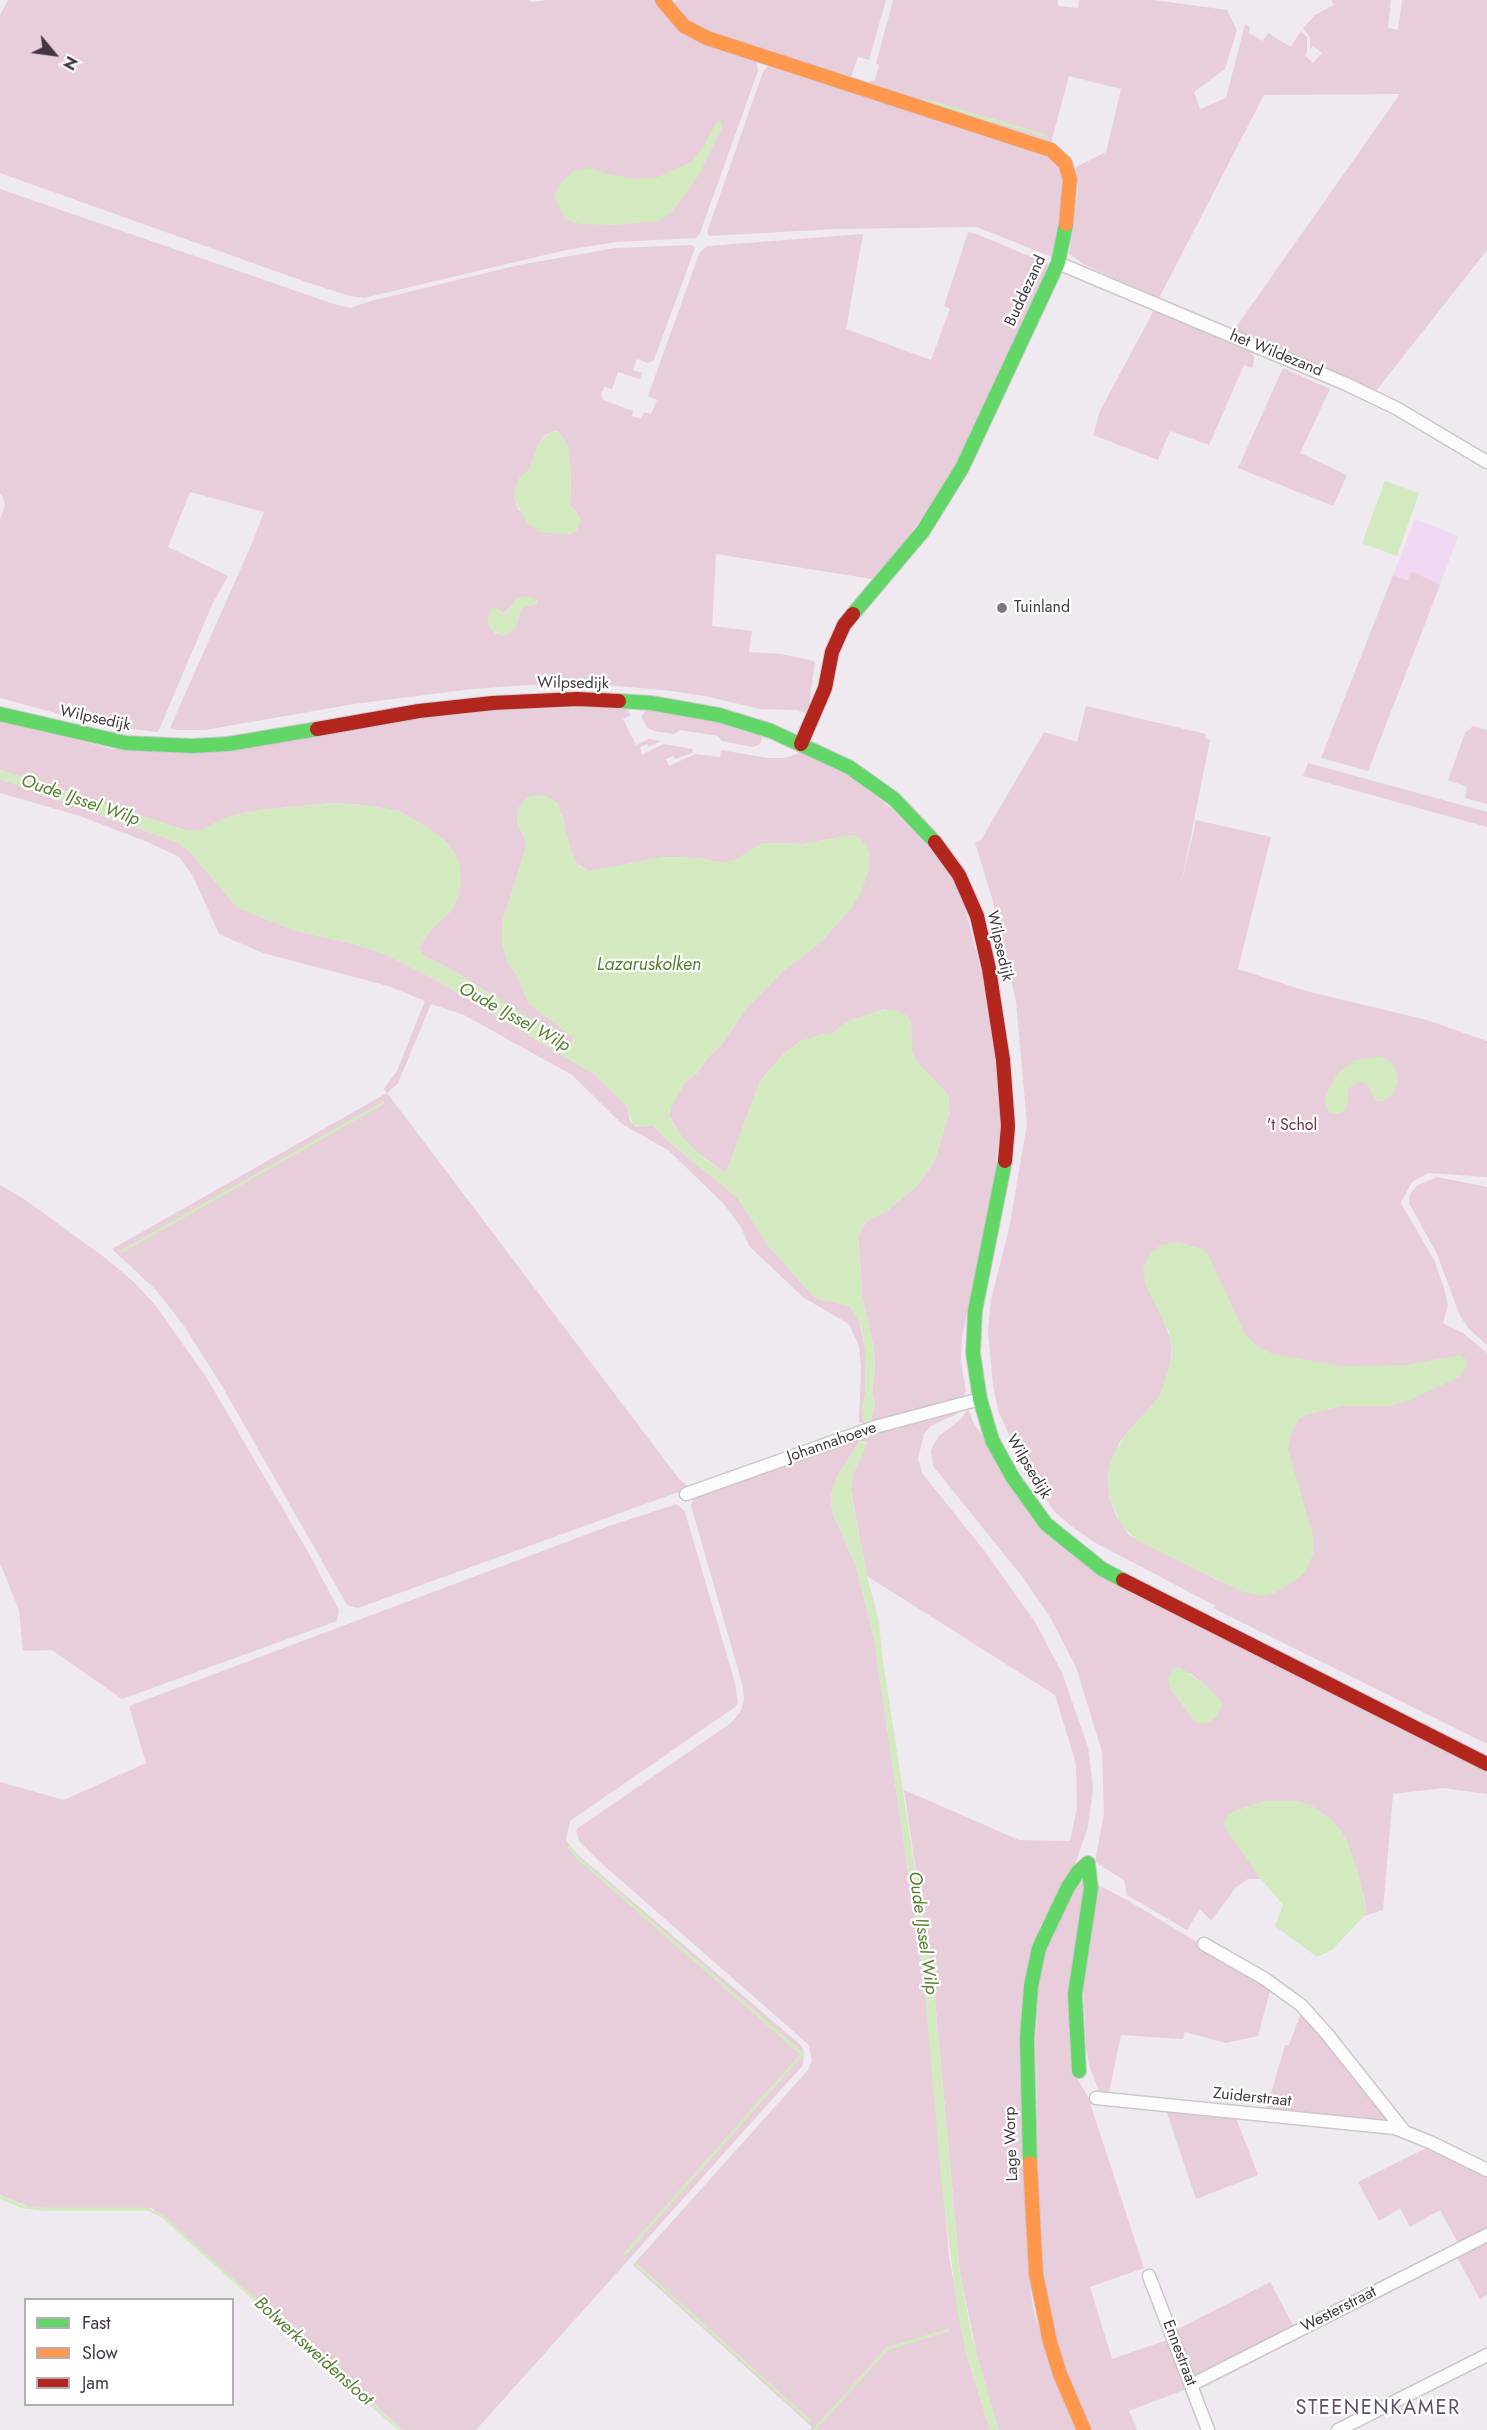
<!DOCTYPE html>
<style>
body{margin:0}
#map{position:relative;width:1487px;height:2430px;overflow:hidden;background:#efeaf0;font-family:Jost,sans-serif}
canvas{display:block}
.legend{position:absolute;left:24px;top:2298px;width:210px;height:108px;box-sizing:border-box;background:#fff;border:2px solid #b3afb5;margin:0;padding:8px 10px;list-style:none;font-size:18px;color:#423845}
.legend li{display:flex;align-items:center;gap:12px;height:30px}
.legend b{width:30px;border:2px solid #b3afb5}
.north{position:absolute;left:24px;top:24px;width:60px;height:60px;-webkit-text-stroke:4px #fff;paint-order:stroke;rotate:119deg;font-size:16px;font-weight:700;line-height:24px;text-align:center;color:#423845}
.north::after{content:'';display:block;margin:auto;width:21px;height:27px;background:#423845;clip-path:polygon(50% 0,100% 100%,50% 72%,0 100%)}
</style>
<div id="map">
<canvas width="1487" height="2430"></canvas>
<ul class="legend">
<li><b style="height:8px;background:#63d668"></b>Fast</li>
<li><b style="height:8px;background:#ff974d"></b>Slow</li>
<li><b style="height:8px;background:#b3261e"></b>Jam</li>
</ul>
<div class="north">N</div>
</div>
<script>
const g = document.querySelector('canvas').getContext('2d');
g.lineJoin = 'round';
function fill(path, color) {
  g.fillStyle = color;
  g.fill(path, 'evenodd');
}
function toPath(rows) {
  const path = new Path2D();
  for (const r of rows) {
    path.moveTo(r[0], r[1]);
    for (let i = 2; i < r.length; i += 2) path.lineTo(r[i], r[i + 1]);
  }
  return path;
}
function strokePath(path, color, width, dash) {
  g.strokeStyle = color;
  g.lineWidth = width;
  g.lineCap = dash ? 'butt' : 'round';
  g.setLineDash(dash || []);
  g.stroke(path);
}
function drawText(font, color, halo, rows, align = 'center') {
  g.font = font + ' Jost,sans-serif';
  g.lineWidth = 4.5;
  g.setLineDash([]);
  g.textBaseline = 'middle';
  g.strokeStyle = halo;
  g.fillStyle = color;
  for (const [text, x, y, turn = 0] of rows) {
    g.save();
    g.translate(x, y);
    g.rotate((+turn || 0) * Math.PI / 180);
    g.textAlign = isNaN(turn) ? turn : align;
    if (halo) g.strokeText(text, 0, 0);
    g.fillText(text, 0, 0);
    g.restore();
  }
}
fill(toPath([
 [8,0,528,0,533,2,547,0,658,0,757,63,758,71,700,233,696,238,616,242,566,250,364,298,350,296,309,283,0,173,0,15],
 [677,0,886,0,869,60,858,57,849,83,708,35,671,5],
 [893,0,1058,0,1058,6,1078,8,1079,0,1154,0,1227,10,1237,30,1225,69,1194,92,1200,109,1226,98,1245,24,1250,27,1249,33,1263,41,1268,33,1291,47,1301,31,1307,37,1307,52,1305,55,1313,63,1322,53,1313,46,1310,49,1310,37,1303,28,1315,15,1334,5,1331,0,1391,0,1388,28,1398,30,1402,0,1487,0,1487,250,1376,391,1234,330,1400,94,1264,95,1159,298,1087,266,1069,254,1078,190,1076,167,1106,152,1121,89,1069,76,1050,146,867,82,875,80,879,65,876,64],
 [768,66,1052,157,1065,181,1052,257,977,227,835,229,709,236,707,232,763,72],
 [0,189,337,305,351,308,367,302,519,265,615,248,692,245,695,248,654,360,648,363,637,359,633,370,642,373,640,379,618,372,612,389,604,387,601,395,603,400,633,411,632,416,641,419,644,412,651,414,657,400,648,396,698,257,700,252,708,246,863,234,846,329,931,360,950,309,944,306,968,232,979,235,1050,265,958,466,878,580,716,554,712,626,752,631,749,652,781,654,815,661,808,714,797,710,760,709,705,696,671,691,575,682,472,689,354,704,205,730,176,730,170,728,253,541,264,512,190,492,168,547,228,576,212,605,158,732,100,725,0,698,0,520,5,505,3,497,0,494],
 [556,431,564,439,571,475,570,505,578,515,519,511,514,499,515,488,530,468,539,442,546,434],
 [537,601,536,605,525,606,521,610,515,628,504,635,495,633,496,608,503,613,512,606],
 [1153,312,1160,312,1249,349,1254,356,1254,362,1252,368,1244,365,1209,445,1170,431,1158,460,1093,435,1100,411],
 [1283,368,1330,389,1300,453,1347,475,1333,506,1238,468],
 [1412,571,1440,585,1368,771,1321,758,1393,575,1407,580],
 [624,706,631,715,623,719,636,745,649,739,662,741,648,747,647,744,640,747,642,755,663,744,693,749,692,753,675,759,673,756,666,759,669,766,695,754,720,757,721,750,768,758,785,758,799,753,831,764,878,797,898,815,936,854,957,887,965,907,981,971,999,1083,1000,1128,995,1175,962,1338,961,1362,966,1390,963,1398,872,1425,871,1420,875,1404,872,1393,875,1369,874,1348,863,1300,858,1236,867,1221,888,1210,917,1186,934,1162,950,1111,948,1095,917,1062,912,1052,911,1022,885,1009,848,1021,832,1033,801,1041,784,1053,760,1081,726,1173,695,1151,682,1137,669,1116,671,1106,686,1081,697,1073,710,1055,720,1047,746,1009,782,972,822,941,852,907,852,835,802,844,763,843,737,859,725,863,698,858,664,857,589,871,576,863,568,842,562,814,531,796,524,801,519,807,517,821,527,844,502,923,502,943,508,963,515,972,529,1004,573,1037,572,1045,454,971,423,955,419,949,421,945,433,927,452,910,456,855,446,842,430,829,399,811,365,805,332,803,259,810,227,817,200,831,185,830,0,770,0,721,113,749,473,711],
 [1086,706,1206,734,1205,738,1210,740,1180,890,1196,820,1271,837,1238,969,1306,991,1427,1020,1487,1041,1487,1177,1428,1173,1412,1182,1401,1202,1403,1207,1434,1260,1444,1288,1448,1306,1443,1323,1463,1333,1487,1353,1487,1744,1213,1608,1216,1606,1094,1542,1071,1526,1055,1512,1026,1472,999,1413,993,1386,988,1330,991,1300,1009,1229,1027,1124,1016,1002,992,898,975,843,981,840,1044,732,1077,742],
 [1161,1245,1219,1581,1129,1535,1116,1515,1109,1497,1119,1443,1160,1396,1170,1368,1172,1343,1164,1322,1147,1260],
 [647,709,706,717,762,736,762,739,759,745,752,747,722,741,718,736,680,730,674,734,654,731,648,728,642,718,642,715],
 [1473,726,1487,730,1487,804,1465,798,1467,787,1448,780,1465,733],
 [1308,763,1487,812,1487,827,1303,776],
 [0,779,177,842,189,851,237,907,293,930,354,944,387,955,434,979,594,1074,627,1106,630,1121,635,1126,653,1126,658,1130,668,1141,738,1198,767,1244,811,1294,818,1299,850,1306,859,1321,866,1352,865,1396,862,1407,864,1424,859,1422,861,1369,859,1346,849,1324,804,1298,749,1246,741,1227,723,1203,668,1150,622,1124,572,1075,464,1015,431,1004,398,1083,387,1093,679,1479,688,1486,692,1487,369,1604,358,1608,347,1605,222,1386,184,1326,157,1291,112,1249,387,1093,384,1089,397,1071,425,1001,388,986,263,953,219,934,193,876,179,857,150,843,80,816,0,793],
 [1437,1177,1487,1187,1487,1345,1469,1329,1460,1316,1437,1254,1409,1203,1410,1194,1418,1185],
 [0,1185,24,1199,104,1257,134,1282,156,1306,208,1380,308,1552,339,1610,337,1621,122,1699,52,1650,23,1651,19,1610,0,1563],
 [960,1408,957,1414,931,1426,924,1434,918,1459,922,1473,983,1549,1035,1622,1062,1673,1088,1747,1093,1788,1088,1827,1075,1864,1040,1926,1028,2264,1033,2309,1048,2357,1077,2430,999,2430,981,2375,960,2273,935,2000,904,1790,1019,1840,1070,1841,1077,1808,1076,1764,1055,1695,867,1576,850,1486,854,1472,867,1444,866,1442,860,1441,838,1475,830,1496,833,1514,856,1566,874,1639,924,1980,949,2255,966,2353,990,2430,810,2430,812,2427,633,2265,808,2070,812,2061,809,2045,601,1863,579,1841,576,1831,578,1828,731,1723,741,1711,744,1699,743,1687,691,1506,693,1499,701,1493,874,1431],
 [968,1409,973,1422,1045,1529,1487,1773,1487,1794,1443,1788,1393,1794,1383,1910,1364,1916,1366,1910,1364,1897,1346,1838,1332,1820,1310,1805,1295,1801,1267,1801,1243,1808,1257,1874,1261,1879,1248,1879,1236,1887,1211,1921,1200,1909,1187,1930,1127,1895,1124,1880,1095,1862,1104,1814,1102,1752,1076,1667,1050,1617,1024,1579,933,1466,931,1450,934,1444,939,1436,961,1419],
 [1190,1673,1208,1687,1194,1720,1170,1688],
 [677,1504,685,1512,735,1683,738,1703,735,1707,570,1821,566,1840,577,1854,802,2046,804,2052,803,2065,476,2430,403,2430,152,2208,35,2209,0,2195,0,1782,64,1800,146,1763,129,1706,609,1526],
 [1081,1876,1087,1877,1077,2078,1091,2102,1091,2106,1144,2268,1090,2287,1112,2359,1170,2339,1189,2388,1129,2411,1137,2430,1090,2430,1055,2339,1039,2241,1035,1988,1044,1940],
 [1096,1884,1129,1901,1271,1987,1258,2036,1226,2043,1185,2032,1183,2039,1121,2035,1109,2092,1099,2091,1089,2065,1086,2047,1083,1979],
 [1302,2010,1390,2119,1366,2123,1265,2114,1285,2045,1289,2045],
 [1166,2110,1236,2118,1258,2175,1196,2199],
 [1430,2146,1487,2172,1487,2229,1458,2243,1440,2210,1410,2227,1400,2208,1379,2221,1358,2182],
 [1487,2237,1487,2295,1480,2299,1455,2254],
 [1270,2282,1295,2329,1193,2377,1174,2331]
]), '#e8cdda');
fill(toPath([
 [1415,519,1458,536,1440,585,1412,571,1407,580,1393,575]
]), '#f0d7f2');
fill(toPath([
 [717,121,721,122,722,128,699,175,673,211,659,221,615,225,580,224,565,219,554,196,561,182,574,171,589,168,611,175,638,179,658,177,691,162,702,149],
 [551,431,560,433,568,446,571,475,570,505,581,520,577,531,569,535,539,532,528,524,514,499,515,488,519,478,530,468,539,442],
 [1385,481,1419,493,1397,556,1362,543],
 [525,596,535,599,536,605,525,606,521,610,515,628,511,632,504,635,491,630,487,622,491,609,496,608,503,613,506,612,517,598],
 [0,770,185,830,200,831,227,817,259,810,332,803,365,805,399,811,430,829,447,842,456,855,460,866,461,884,458,898,452,910,433,927,421,945,419,949,423,955,454,971,572,1045,574,1042,573,1037,529,1004,515,972,508,963,502,943,502,923,527,844,517,821,519,807,524,801,531,796,539,795,547,796,558,803,573,855,579,866,589,871,664,857,698,858,725,863,737,859,763,843,802,844,852,835,859,837,867,846,870,856,869,870,861,893,852,907,822,941,782,972,746,1009,720,1047,710,1055,697,1073,686,1081,669,1111,670,1119,682,1137,706,1160,726,1173,760,1081,784,1053,801,1041,822,1034,832,1033,848,1021,876,1012,893,1009,908,1016,911,1022,912,1053,917,1062,948,1095,950,1111,934,1162,917,1186,888,1210,867,1221,858,1236,863,1300,874,1348,875,1369,872,1393,875,1402,871,1420,864,1424,862,1407,865,1396,866,1371,864,1339,859,1321,850,1306,818,1299,811,1294,767,1244,738,1198,668,1141,658,1130,653,1126,633,1125,627,1106,594,1074,434,979,387,955,354,944,293,930,237,907,189,851,177,842,0,779],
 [1381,1056,1391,1062,1397,1072,1398,1083,1393,1094,1383,1101,1376,1101,1367,1084,1358,1082,1348,1089,1348,1103,1345,1110,1338,1114,1329,1112,1325,1103,1327,1092,1338,1073,1355,1060],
 [1178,1242,1202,1249,1208,1254,1246,1336,1259,1347,1273,1354,1342,1366,1406,1365,1460,1355,1467,1360,1466,1368,1459,1377,1406,1402,1390,1406,1343,1406,1306,1415,1299,1419,1291,1434,1288,1449,1313,1535,1314,1552,1306,1571,1295,1581,1275,1593,1263,1596,1243,1592,1138,1541,1122,1526,1109,1497,1107,1475,1113,1455,1129,1430,1160,1396,1172,1356,1169,1332,1146,1286,1143,1269,1147,1260,1153,1251,1161,1245],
 [860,1441,867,1444,854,1472,851,1494,867,1576,879,1622,882,1655,935,2000,960,2273,972,2337,999,2430,990,2430,966,2353,958,2314,941,2179,924,1980,874,1639,856,1566,833,1513,830,1496,838,1475],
 [1180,1667,1208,1687,1223,1703,1218,1715,1210,1722,1200,1724,1194,1720,1170,1688,1168,1677,1173,1669],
 [1267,1801,1295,1801,1310,1805,1332,1820,1346,1838,1359,1875,1366,1910,1364,1916,1332,1950,1317,1957,1275,1926,1283,1905,1257,1874,1225,1828,1224,1824,1227,1816,1234,1811]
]), '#d3e9c0');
strokePath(toPath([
 [925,100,1046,136],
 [121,1252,383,1103],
 [569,1847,577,1857,802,2054,625,2254],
 [0,2197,23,2207,44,2209,147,2209,162,2216,400,2430],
 [637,2265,810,2421],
 [814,2430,887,2349,948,2330]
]), '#d3e9c0', 3);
const street = toPath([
 [1058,263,1346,384,1396,408,1487,462],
 [686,1494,875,1427,980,1399],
 [1204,1944,1265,1979,1301,2005,1327,2034,1404,2131],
 [1096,2098,1395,2128,1432,2143,1487,2170],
 [1149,2276,1208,2430],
 [1191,2385,1487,2235],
 [1338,2430,1487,2355]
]);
const fast = toPath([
 [853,614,923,531,962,468,1058,263,1066,224],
 [619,701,651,703,719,715,771,731,849,767,894,799,935,842],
 [0,714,126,743,192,746,228,744,317,729],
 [1005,1161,975,1311,973,1353,980,1399,992,1440,1013,1478,1046,1524,1102,1569,1123,1580],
 [1030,2163,1027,2039,1031,1986,1039,1948,1068,1887,1078,1872,1088,1863,1091,1888,1075,1994,1079,2071]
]);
const slow = toPath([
 [662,0,684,26,707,38,1051,150,1065,163,1070,179,1066,224],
 [1030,2163,1036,2274,1050,2342,1060,2374,1084,2430]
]);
const jam = toPath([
 [317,729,419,711,493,703,577,699,619,701],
 [801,744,825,688,832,652,844,625,853,614],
 [935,842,959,875,977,916,989,969,1003,1060,1008,1126,1005,1161],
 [1123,1580,1487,1764]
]);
strokePath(street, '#cbc7cc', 15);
strokePath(fast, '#d3c8d4', 16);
strokePath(slow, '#d3c8d4', 16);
strokePath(jam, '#d3c8d4', 16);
strokePath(street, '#fdfcfd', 12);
strokePath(fast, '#63d668', 14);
strokePath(slow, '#ff974d', 14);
strokePath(jam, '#b3261e', 14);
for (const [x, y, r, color] of [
 [1002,608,6,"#7f7681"]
]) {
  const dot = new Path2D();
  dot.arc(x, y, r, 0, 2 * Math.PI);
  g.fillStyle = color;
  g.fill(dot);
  strokePath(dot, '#fff', 2);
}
drawText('16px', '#423845', '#fff', [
 ["Buddezand",1026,291,-65],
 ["het Wildezand",1276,354,22],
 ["Wilpsedijk",573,684,1],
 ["Wilpsedijk",95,719,12],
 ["Wilpsedijk",999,946,77],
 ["Johannahoeve",832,1443,-19],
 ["Wilpsedijk",1028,1467,59],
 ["Zuiderstraat",1252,2098,6],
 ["Lage Worp",1012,2144,-92],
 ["Westerstraat",1339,2310,-27],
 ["Ennestraat",1179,2353,69]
]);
drawText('16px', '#423845', '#fff', [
 ["Tuinland",1014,608]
], 'left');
drawText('16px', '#713140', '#fff', [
 ["'t Schol",1292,1126]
]);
drawText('italic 18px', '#548131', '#fff', [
 ["Oude IJssel Wilp",80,801,19],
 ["Lazaruskolken",649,966],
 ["Oude IJssel Wilp",514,1018,29],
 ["Oude IJssel Wilp",922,1933,82],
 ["Bolwerksweidensloot",313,2352,42]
]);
g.letterSpacing = '1.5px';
drawText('20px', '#615067', '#fff', [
 ["STEENENKAMER",1378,2409]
]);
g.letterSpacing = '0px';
</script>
